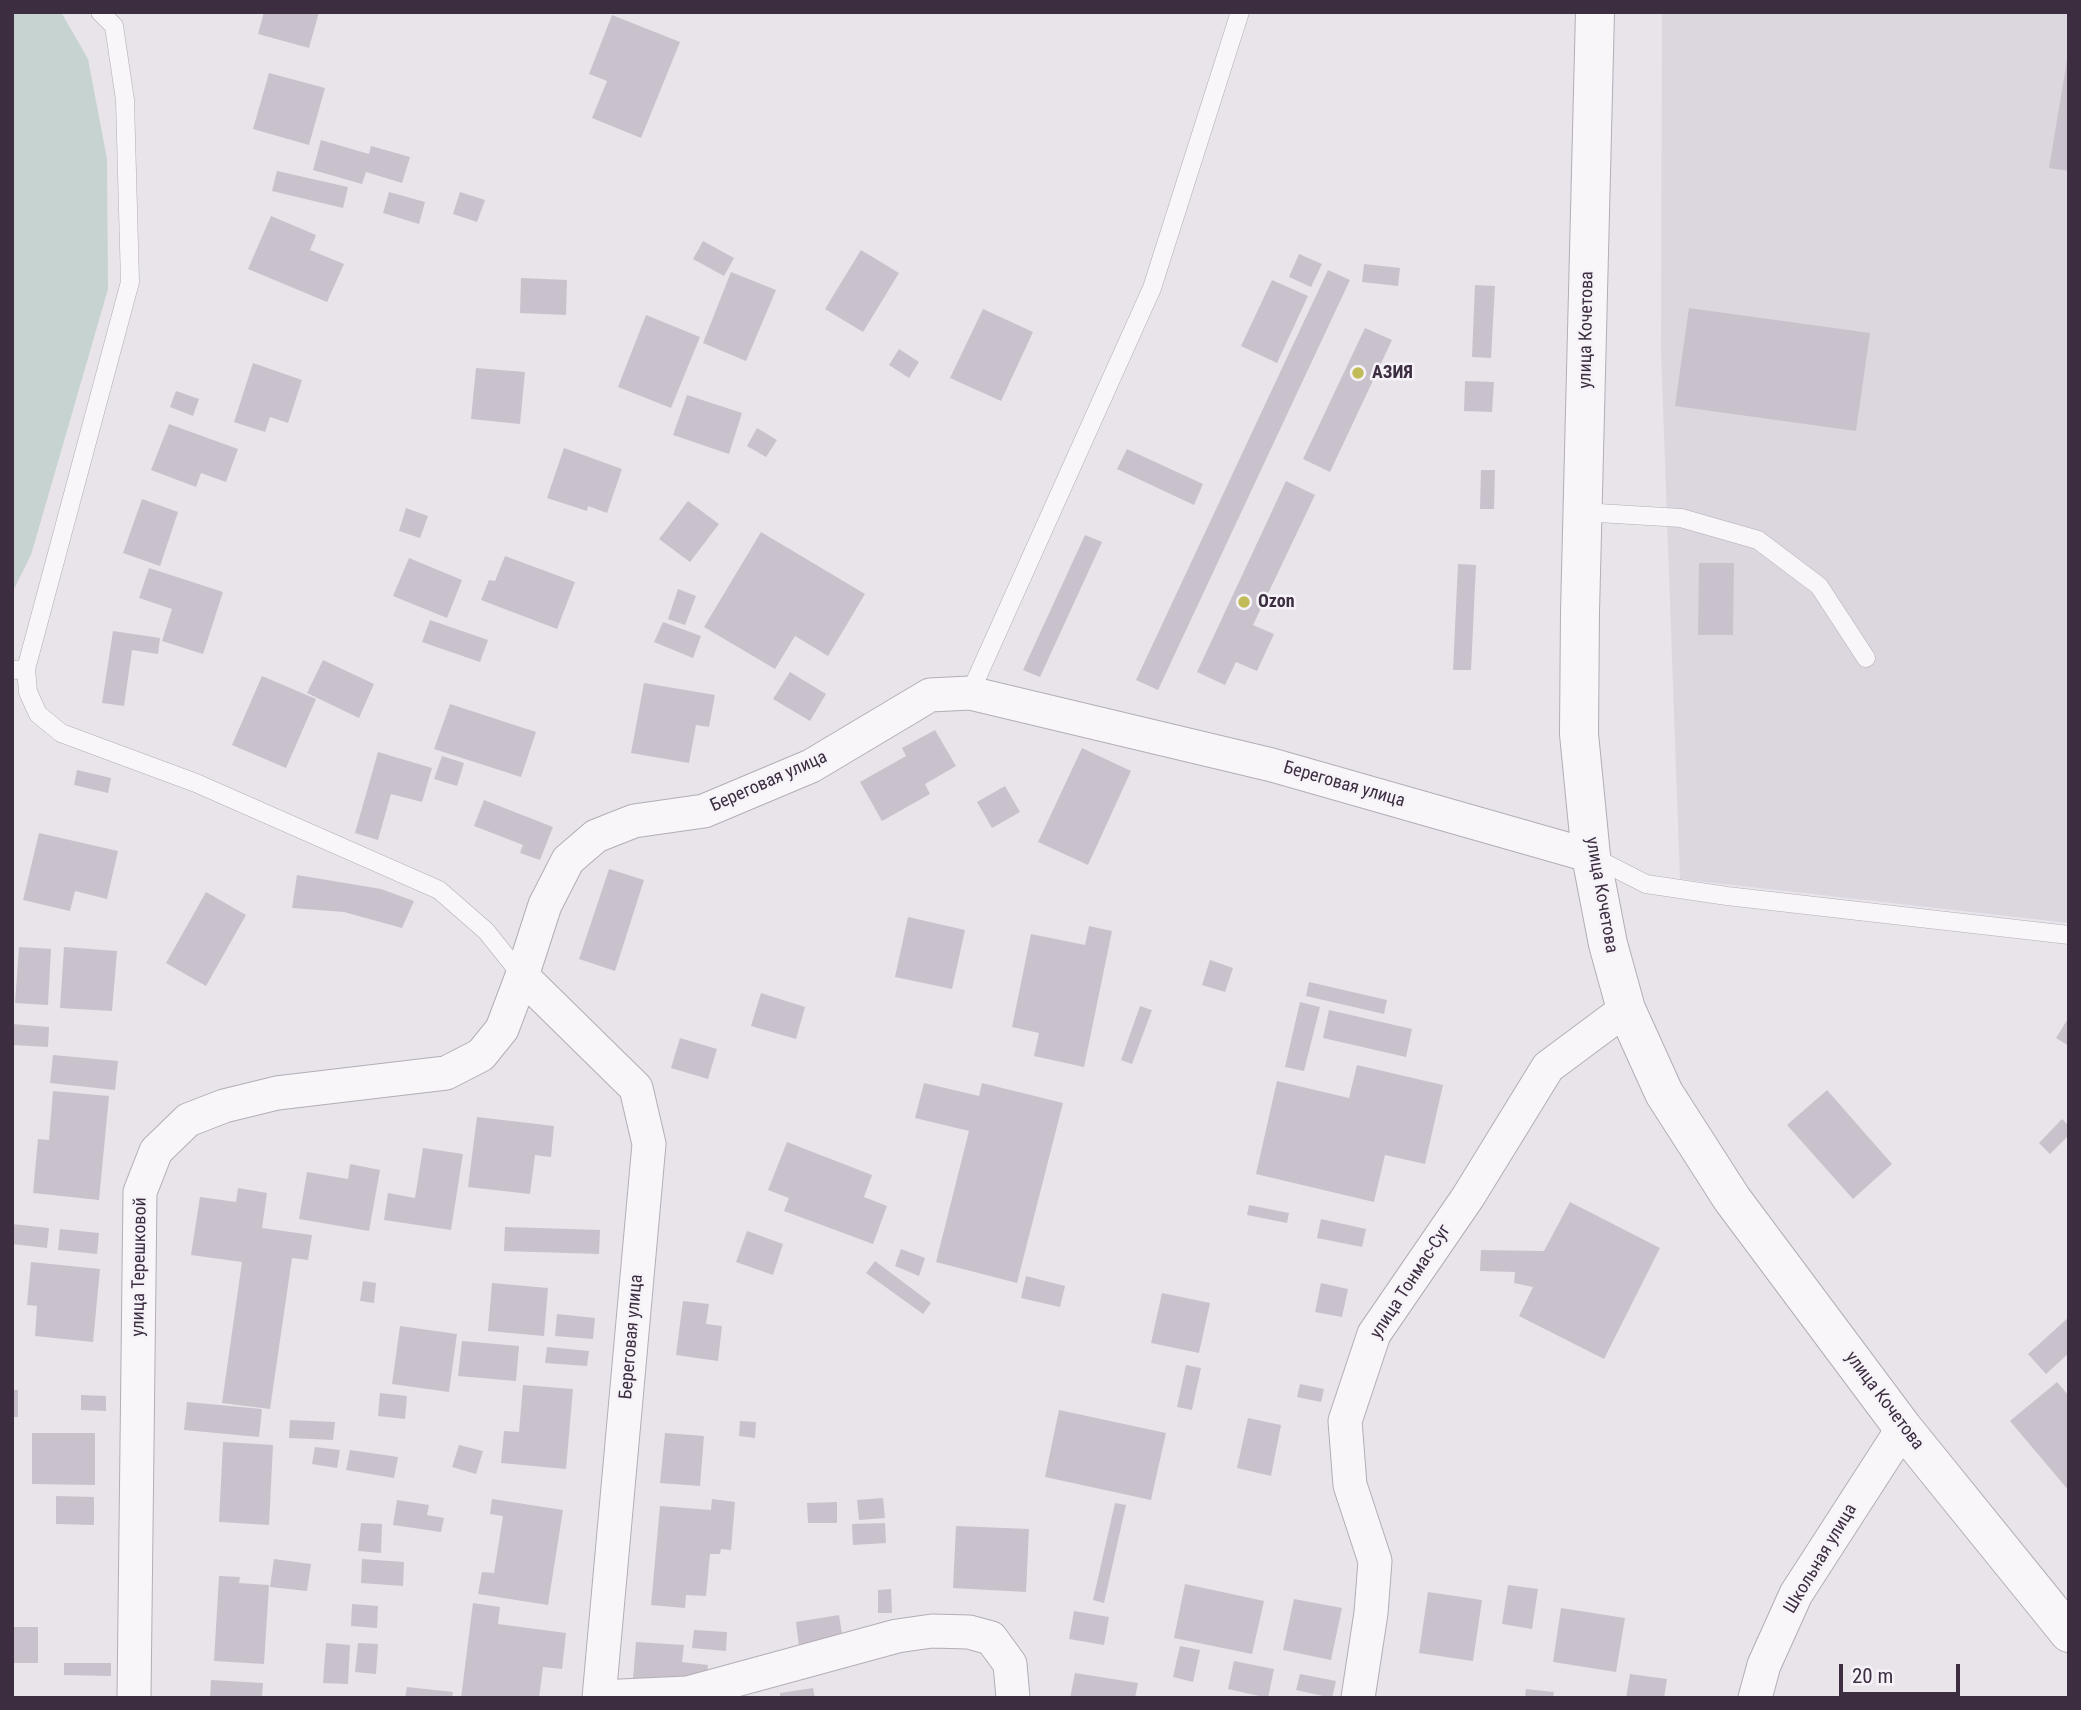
<!DOCTYPE html>
<meta charset="utf-8">
<style>
body{margin:0}
#map{position:relative;width:2081px;height:1710px;overflow:hidden;background:#e8e4ea;font-family:"Roboto Condensed",sans-serif}
canvas{display:block}
.frame{position:absolute;inset:0;border:14px solid #3c2d41;pointer-events:none}
.scale{position:absolute;left:1839px;top:1664px;width:121px;height:32px;box-sizing:border-box;border:4px solid #3c2d41;border-top:0;padding-left:9px;font-size:21px;line-height:24px;white-space:nowrap;color:#3c2d41;-webkit-text-stroke:5px #f6f3f8;paint-order:stroke}
</style>
<div id="map">
<canvas width="2081" height="1710"></canvas>
<div class="frame"></div>
<div class="scale">20 m</div>
</div>
<script>
const g = document.querySelector('canvas').getContext('2d');
g.lineJoin = 'round';
function fill(path, color) {
  g.fillStyle = color;
  g.fill(path, 'evenodd');
}
function toPath(rows) {
  const path = new Path2D();
  for (const r of rows) {
    path.moveTo(r[0], r[1]);
    for (let i = 2; i < r.length; i += 2) path.lineTo(r[i], r[i + 1]);
  }
  return path;
}
function strokePath(path, color, width, dash) {
  g.strokeStyle = color;
  g.lineWidth = width;
  g.lineCap = dash ? 'butt' : 'round';
  g.setLineDash(dash || []);
  g.stroke(path);
}
function drawText(font, color, halo, rows, align = 'center') {
  g.font = font + ' "Roboto Condensed",sans-serif';
  g.lineWidth = 5;
  g.setLineDash([]);
  g.textBaseline = 'middle';
  g.strokeStyle = halo;
  g.fillStyle = color;
  for (const [text, x, y, turn = 0] of rows) {
    g.save();
    g.translate(x, y);
    g.rotate((+turn || 0) * Math.PI / 180);
    g.textAlign = isNaN(turn) ? turn : align;
    if (halo) g.strokeText(text, 0, 0);
    g.fillText(text, 0, 0);
    g.restore();
  }
}
fill(toPath([
 [1662,12,2069,12,2069,923,1680,879,1661,350]
]), '#dcd6df');
fill(toPath([
 [12,12,61,12,88,59,107,159,108,289,31,555,12,593]
]), '#c6d3d1');
fill(toPath([
 [264,12,319,12,309,48,258,34],
 [612,15,680,42,641,138,592,118,607,81,589,74],
 [2067,60,2069,60,2069,171,2049,168],
 [269,73,325,88,309,145,253,129],
 [321,140,369,154,371,146,410,157,402,183,366,172,362,184,313,170],
 [277,171,348,187,343,208,272,191],
 [389,192,425,202,419,224,383,213],
 [460,192,485,200,477,222,453,214],
 [271,216,316,235,310,250,344,264,327,302,248,269],
 [703,241,734,258,724,276,693,259],
 [861,250,899,273,863,332,825,309],
 [1299,254,1322,264,1311,287,1289,277],
 [1364,264,1400,268,1398,286,1362,282],
 [1328,270,1350,280,1158,690,1136,680],
 [731,272,776,290,746,361,703,343],
 [521,278,567,280,566,315,520,313],
 [1272,280,1308,296,1277,363,1241,346],
 [1475,285,1495,286,1491,358,1472,357],
 [1689,308,1870,333,1856,431,1675,406],
 [983,309,1033,332,1001,401,950,378],
 [646,315,700,337,671,408,618,387],
 [1365,328,1392,340,1330,472,1303,459],
 [899,349,919,362,909,378,889,365],
 [253,363,302,380,288,423,270,417,265,432,234,422],
 [476,368,525,372,520,424,471,419],
 [1465,381,1494,382,1492,412,1464,411],
 [176,391,199,399,193,416,170,407],
 [687,395,742,413,729,454,673,435],
 [169,424,238,449,226,482,201,473,196,487,151,470],
 [757,428,777,440,766,457,747,446],
 [564,448,622,469,607,513,588,506,587,511,547,498],
 [1127,449,1203,484,1194,505,1117,469],
 [1481,470,1495,470,1494,509,1480,509],
 [1286,481,1315,495,1253,625,1274,634,1257,671,1236,662,1225,685,1197,672],
 [142,499,178,512,160,566,123,553],
 [688,501,719,524,690,562,659,539],
 [406,508,428,516,420,538,399,531],
 [761,532,865,594,828,656,795,636,775,669,704,627],
 [1085,535,1102,542,1040,677,1023,670],
 [505,556,575,582,557,629,481,600,489,580,495,581],
 [409,558,462,580,447,618,393,596],
 [1699,563,1734,563,1733,635,1698,635],
 [1458,564,1476,565,1471,670,1453,670],
 [149,568,223,592,203,654,162,641,172,609,139,598],
 [678,589,696,596,685,625,668,619],
 [430,620,488,640,480,662,422,642],
 [663,622,701,636,693,658,654,642],
 [113,631,160,638,158,654,132,650,124,706,102,703],
 [323,660,374,684,359,718,307,693],
 [790,672,826,694,810,721,773,699],
 [262,676,316,699,286,768,232,745],
 [644,683,715,695,709,727,696,725,689,763,631,753],
 [450,704,536,732,521,777,434,749],
 [935,730,956,766,925,784,930,794,882,821,860,782,906,756,902,748],
 [1082,748,1131,771,1088,865,1038,842],
 [378,752,432,768,422,802,391,794,378,840,355,833],
 [442,756,464,763,457,786,434,779],
 [77,770,111,778,108,793,74,785],
 [1005,786,1020,812,992,828,977,802],
 [484,800,553,827,540,860,520,853,523,845,474,826],
 [39,833,118,851,107,899,75,891,70,911,23,900],
 [609,869,644,880,615,971,579,959],
 [297,875,381,889,414,901,402,928,344,912,292,908],
 [206,892,246,915,206,986,166,963],
 [908,917,965,930,952,989,895,977],
 [1089,926,1112,931,1084,1067,1034,1056,1039,1033,1012,1027,1031,934,1085,945],
 [19,947,51,949,48,1005,15,1003],
 [64,947,117,951,112,1011,60,1008],
 [1210,960,1233,968,1225,992,1202,985],
 [1309,982,1387,1000,1384,1014,1306,996],
 [761,993,805,1007,796,1039,751,1026],
 [1300,1002,1320,1007,1304,1071,1285,1067],
 [1140,1006,1152,1010,1132,1064,1121,1060],
 [1329,1010,1412,1029,1406,1057,1323,1038],
 [2069,1017,2069,1046,2056,1038],
 [12,1024,49,1027,48,1047,12,1045],
 [680,1038,717,1049,708,1079,671,1068],
 [53,1055,118,1061,115,1090,50,1083],
 [1357,1065,1443,1085,1425,1164,1385,1155,1374,1202,1256,1174,1277,1081,1349,1098],
 [924,1083,979,1096,982,1083,1063,1103,1017,1283,936,1262,969,1131,915,1118],
 [1827,1090,1892,1164,1853,1199,1787,1125],
 [53,1091,109,1096,99,1200,33,1193,38,1139,49,1140],
 [477,1117,554,1126,551,1157,535,1155,530,1194,468,1187],
 [2062,1119,2069,1126,2069,1135,2050,1154,2039,1143],
 [787,1142,872,1175,864,1197,887,1206,873,1244,784,1211,789,1198,768,1190],
 [423,1148,463,1154,451,1230,384,1220,388,1193,415,1198],
 [350,1164,380,1170,369,1231,299,1219,307,1172,348,1179],
 [238,1188,267,1193,262,1228,312,1235,308,1260,292,1258,270,1409,222,1403,242,1262,191,1255,200,1197,236,1202],
 [1570,1202,1660,1248,1604,1359,1519,1316,1533,1287,1514,1283,1515,1272,1480,1271,1481,1250,1544,1251],
 [1249,1205,1289,1213,1287,1223,1247,1215],
 [1321,1219,1366,1229,1362,1247,1317,1238],
 [12,1224,49,1228,47,1248,12,1244],
 [505,1227,600,1230,599,1254,504,1251],
 [60,1229,99,1233,97,1254,58,1250],
 [747,1231,783,1244,773,1275,736,1262],
 [901,1249,925,1258,919,1276,895,1266],
 [875,1261,931,1303,923,1314,866,1273],
 [31,1262,100,1269,93,1342,35,1336,37,1306,27,1305],
 [1026,1276,1065,1286,1060,1307,1021,1298],
 [363,1281,376,1283,374,1303,360,1301],
 [492,1283,548,1288,544,1336,488,1331],
 [1321,1283,1348,1289,1342,1317,1315,1312],
 [1162,1293,1210,1303,1199,1353,1151,1343],
 [683,1301,709,1304,706,1324,722,1326,718,1361,676,1355],
 [557,1314,595,1318,593,1339,555,1336],
 [2069,1317,2069,1353,2046,1374,2028,1354],
 [400,1326,457,1334,449,1392,392,1384],
 [462,1341,519,1346,516,1381,458,1376],
 [547,1347,589,1351,587,1366,545,1363],
 [1186,1365,1201,1368,1192,1410,1177,1407],
 [2057,1382,2069,1396,2069,1491,2010,1421],
 [1300,1384,1324,1389,1321,1402,1297,1397],
 [523,1385,573,1389,566,1469,501,1463,504,1431,519,1432],
 [12,1390,18,1390,18,1417,12,1417],
 [380,1393,407,1396,405,1419,378,1416],
 [81,1395,106,1396,106,1411,81,1410],
 [187,1402,262,1409,259,1437,184,1430],
 [1059,1410,1166,1433,1151,1500,1045,1477],
 [1248,1418,1281,1425,1271,1476,1237,1468],
 [290,1420,335,1422,333,1440,289,1438],
 [740,1421,756,1422,755,1438,739,1436],
 [32,1433,95,1433,95,1485,32,1484],
 [665,1433,704,1436,700,1486,660,1483],
 [223,1442,273,1445,269,1525,219,1522],
 [459,1445,483,1451,476,1474,452,1467],
 [315,1447,340,1450,337,1468,312,1464],
 [350,1450,398,1457,394,1478,346,1470],
 [56,1496,94,1497,94,1525,56,1524],
 [883,1498,885,1518,859,1520,857,1500],
 [492,1499,563,1510,548,1605,478,1594,482,1572,494,1573,503,1516,490,1514],
 [712,1499,735,1502,731,1550,721,1549,720,1554,710,1554,706,1596,686,1595,685,1608,651,1605,660,1506,711,1510],
 [397,1500,429,1505,427,1515,444,1518,441,1532,393,1525],
 [837,1502,837,1523,808,1523,807,1503],
 [1115,1503,1126,1505,1104,1603,1093,1600],
 [361,1523,382,1524,381,1553,358,1551],
 [885,1523,886,1543,853,1545,852,1524],
 [956,1526,1029,1529,1026,1592,953,1588],
 [274,1559,311,1564,307,1591,270,1587],
 [362,1559,404,1562,403,1586,361,1583],
 [219,1576,240,1577,239,1583,269,1585,264,1664,214,1661],
 [1185,1584,1264,1601,1252,1654,1174,1638],
 [1508,1585,1538,1589,1532,1629,1502,1624],
 [891,1589,892,1613,878,1613,878,1590],
 [1428,1592,1482,1600,1473,1661,1419,1653],
 [1294,1599,1342,1608,1331,1660,1283,1650],
 [473,1603,500,1607,498,1624,566,1633,562,1669,543,1667,539,1698,461,1698],
 [352,1604,378,1606,377,1628,351,1626],
 [1561,1608,1625,1618,1616,1672,1553,1662],
 [1074,1611,1109,1617,1104,1645,1069,1639],
 [839,1615,843,1640,799,1647,796,1622],
 [12,1627,38,1627,38,1663,12,1663],
 [694,1630,727,1632,726,1651,692,1648],
 [636,1642,684,1645,682,1662,708,1665,706,1685,633,1678],
 [326,1643,350,1645,348,1684,323,1683],
 [358,1643,378,1644,376,1674,355,1672],
 [1180,1646,1200,1650,1193,1682,1173,1677],
 [1234,1661,1274,1669,1268,1698,1228,1689],
 [64,1663,111,1663,111,1676,64,1675],
 [1075,1673,1138,1683,1135,1698,1070,1698],
 [1300,1674,1336,1681,1332,1698,1296,1690],
 [1630,1674,1667,1679,1664,1698,1626,1698],
 [211,1680,263,1683,262,1698,210,1698],
 [407,1687,453,1692,452,1698,405,1698],
 [813,1688,815,1698,780,1698,780,1693],
 [1526,1689,1554,1692,1553,1698,1525,1698]
]), '#c9c2cd');
const service = toPath([
 [1582,512,1681,518,1758,540,1819,586,1866,658],
 [26,669,28,692,38,714,61,733,196,783,439,890,486,931,522,976],
 [12,670,26,669,130,282,125,100,114,26,100,12],
 [970,693,1152,288,1240,12],
 [1591,856,1646,884,1727,896,2069,935]
]);
const minor = toPath([
 [599,1697,688,1693,897,1636,932,1631,969,1632,991,1638,1010,1664,1013,1698],
 [134,1698,140,1192,156,1151,188,1120,224,1106,277,1093,446,1073,481,1055,502,1029,522,976],
 [599,1698,649,1144,636,1088,522,976,545,905,568,860,596,836,634,821,704,811,811,766,930,695,970,693,1272,765,1591,856],
 [1358,1698,1371,1613,1375,1561,1350,1485,1345,1421,1374,1334,1468,1197,1548,1067,1626,1009],
 [1755,1698,1764,1665,1796,1594,1903,1428]
]);
const tertiary = toPath([
 [1595,12,1580,612,1579,734,1591,856,1608,944,1626,1009,1664,1093,1732,1199,1903,1428,2069,1633]
]);
strokePath(service, '#b4adb7', 19);
strokePath(minor, '#b4adb7', 35);
strokePath(tertiary, '#b4adb7', 40);
strokePath(service, '#f8f6f9', 18);
strokePath(minor, '#f8f6f9', 33);
strokePath(tertiary, '#f8f6f9', 38);
for (const [x, y, r, color] of [
 [1358,373,7,"#c1bb58"],
 [1244,602,7,"#c1bb58"]
]) {
  const dot = new Path2D();
  dot.arc(x, y, r, 0, 2 * Math.PI);
  g.fillStyle = color;
  g.fill(dot);
  strokePath(dot, '#f6f3f8', 2.5);
}
drawText('18px', '#3c2d41', '#f6f3f8', [
 ["улица Кочетова",1587,330,-89],
 ["Береговая улица",769,782,-24],
 ["Береговая улица",1344,785,16],
 ["улица Кочетова",1601,895,80],
 ["улица Терешковой",140,1267,-89],
 ["улица Тонмас-Суг",1411,1282,-57],
 ["Береговая улица",632,1337,-85],
 ["улица Кочетова",1884,1401,53],
 ["Школьная улица",1821,1559,-59]
]);
drawText('bold 18px', '#3c2d41', '#f6f3f8', [
 ["АЗИЯ",1372,373],
 ["Ozon",1258,602]
], 'left');
</script>
